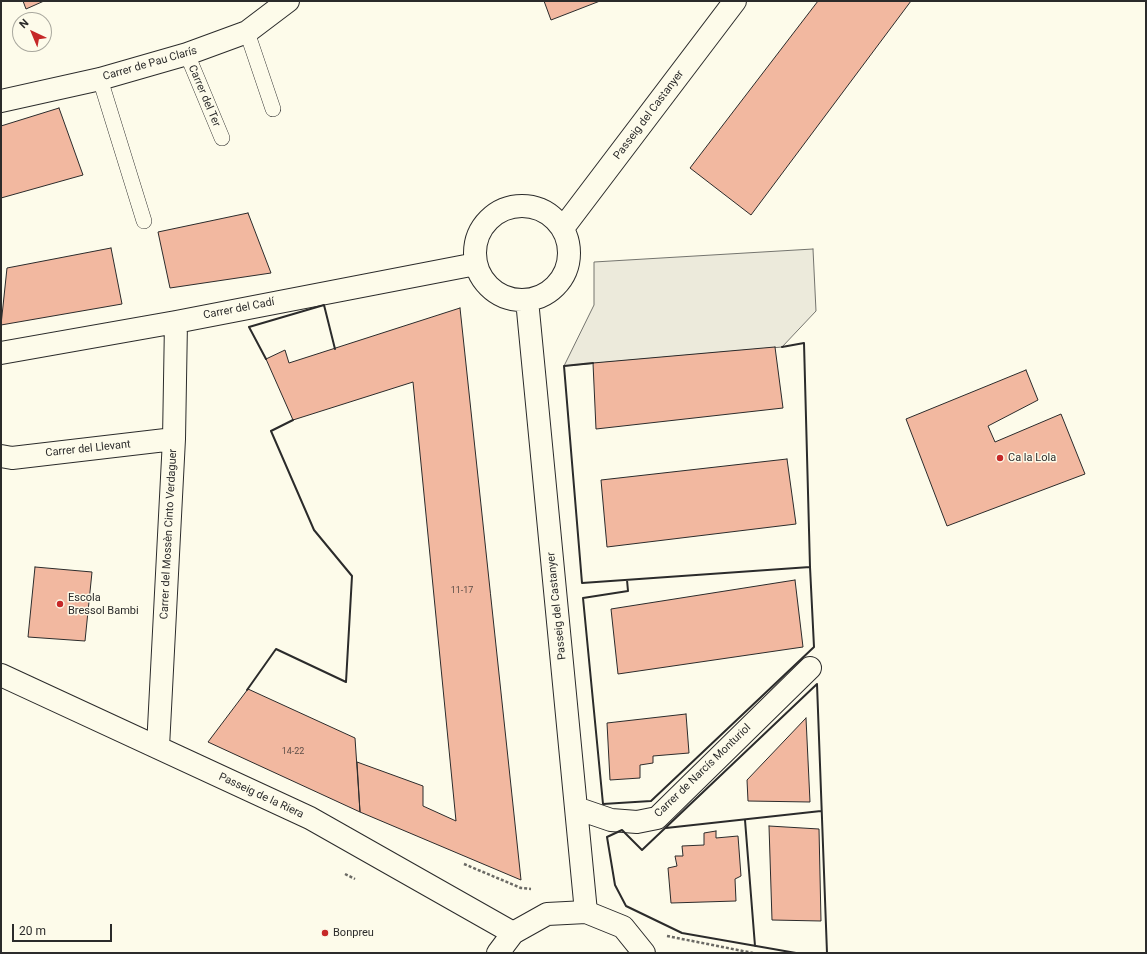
<!DOCTYPE html>
<meta charset="utf-8">
<style>
body{margin:0}
#map{position:relative;width:1147px;height:954px;overflow:hidden;background:#fdfbea;font-family:Roboto,sans-serif}
canvas{display:block}
.frame{position:absolute;inset:0;border:2px solid #2b2b2b;pointer-events:none}
.north{position:absolute;left:12px;top:12px;width:40px;height:40px;box-sizing:border-box;background:#fdfbea;border:1px solid #a9a89e;border-radius:50%;rotate:316deg;font-size:11px;font-weight:700;line-height:16px;text-align:center;color:#2b2b2b}
.north::after{content:'';display:block;margin:auto;width:14px;height:18px;background:#c62828;clip-path:polygon(50% 0,100% 100%,50% 72%,0 100%)}
.scale{position:absolute;left:12px;top:924px;width:100px;height:18px;box-sizing:border-box;border:2px solid #2b2b2b;border-top:0;padding-left:5px;font-size:12px;line-height:14px;white-space:nowrap;color:#2b2b2b;-webkit-text-stroke:3px #fdfbea;paint-order:stroke}
</style>
<div id="map">
<canvas width="1147" height="954"></canvas>
<div class="frame"></div>
<div class="north">N</div>
<div class="scale">20 m</div>
</div>
<script>
const g = document.querySelector('canvas').getContext('2d');
g.lineJoin = 'round';
function fill(path, color) {
  g.fillStyle = color;
  g.fill(path, 'evenodd');
}
function toPath(rows) {
  const path = new Path2D();
  for (const r of rows) {
    if (r.length === 3) {
      path.moveTo(r[0] + r[2], r[1]);
      path.arc(r[0], r[1], r[2], 0, 2 * Math.PI);
      continue;
    }
    path.moveTo(r[0], r[1]);
    for (let i = 2; i < r.length; i += 2) path.lineTo(r[i], r[i + 1]);
  }
  return path;
}
function strokePath(path, color, width, dash) {
  g.strokeStyle = color;
  g.lineWidth = width;
  g.lineCap = dash ? 'butt' : 'round';
  g.setLineDash(dash || []);
  g.stroke(path);
}
function drawText(font, color, halo, rows, align = 'center') {
  g.font = font + ' Roboto,sans-serif';
  g.lineWidth = 3;
  g.setLineDash([]);
  g.textBaseline = 'middle';
  g.strokeStyle = halo;
  g.fillStyle = color;
  for (const [text, x, y, turn = 0] of rows) {
    g.save();
    g.translate(x, y);
    g.rotate((+turn || 0) * Math.PI / 180);
    g.textAlign = isNaN(turn) ? turn : align;
    if (halo) g.strokeText(text, 0, 0);
    g.fillText(text, 0, 0);
    g.restore();
  }
}
const parking = toPath([
 [813,249,816,311,782,347,564,366,594,305,594,262,813,249]
]);
fill(parking, '#eceadb');
strokePath(parking, '#74746e', 1);
const building = toPath([
 [23,1,44,1,26,9,23,1],
 [544,1,600,1,551,20,544,1],
 [818,1,911,1,751,215,690,168,818,1],
 [59,108,83,175,1,198,1,126,59,108],
 [248,213,271,273,170,288,158,232,248,213],
 [111,248,122,304,1,325,7,268,111,248],
 [460,308,521,880,360,812,357,762,423,786,423,806,456,821,413,382,293,420,266,359,285,350,289,363,460,308],
 [775,347,783,408,596,429,593,363,775,347],
 [1026,370,1038,400,988,426,995,442,1061,414,1085,474,947,526,906,419,1026,370],
 [787,459,796,524,607,547,601,480,787,459],
 [35,567,92,572,85,641,28,637,35,567],
 [795,580,803,647,618,674,611,609,795,580],
 [248,689,355,738,360,812,208,742,248,689],
 [686,714,689,753,653,756,653,763,640,765,640,778,610,780,607,723,686,714],
 [806,718,810,802,748,801,747,780,806,718],
 [769,826,819,829,821,921,772,920,769,826],
 [716,831,716,838,738,836,741,876,735,879,736,901,671,903,668,868,677,866,675,856,683,856,682,846,704,845,704,833,716,831]
]);
fill(building, '#f2b8a0');
strokePath(building, '#2b2b2b', 1);
const lane = toPath([
 [247,32,273,109],
 [187,54,222,138],
 [100,79,144,221]
]);
const street = toPath([
 [1,101,100,79,187,54,247,32,288,1],
 [522,253,47],
 [563,228,735,1],
 [527,300,586,912],
 [1,353,176,322,476,264],
 [1,456,12,458,174,439],
 [1,675,310,818,513,933],
 [158,747,174,439,176,322],
 [576,808,611,820,637,822,657,818,810,668]
]);
const secondary = toPath([
 [498,953,513,933,547,914,586,912,623,927,644,953]
]);
strokePath(lane, '#2b2b2b', 16);
strokePath(street, '#2b2b2b', 24);
strokePath(secondary, '#2b2b2b', 24);
strokePath(toPath([
 [464,864,521,888,531,889],
 [345,874,355,879],
 [667,936,753,953]
]), '#6a6964', 2.5, [3, 2]);
strokePath(lane, '#fdfbea', 15);
strokePath(street, '#fdfbea', 22);
strokePath(secondary, '#fdfbea', 22);
strokePath(toPath([
 [266,359,249,327,324,305,335,349],
 [593,363,564,366,582,583,810,567,804,343,782,347],
 [627,580,628,591,583,598,603,804,651,801,814,647,810,567],
 [247,690,276,649,346,682,352,576,314,530,271,431,293,420],
 [745,820,755,946],
 [666,828,821,811],
 [796,953,682,933,626,906,615,885,607,837,622,830,642,850,817,684,827,953]
]), '#2b2b2b', 2);
for (const [x, y, r, color] of [
 [1000,458,4,"#c62828"],
 [60,604,4,"#c62828"],
 [325,933,4,"#c62828"]
]) {
  const dot = new Path2D();
  dot.arc(x, y, r, 0, 2 * Math.PI);
  g.fillStyle = color;
  g.fill(dot);
  strokePath(dot, '#fdfbea', 1.5);
}
drawText('9px', '#5d4e48', null, [
 ["11-17",462,591],
 ["14-22",293,752]
]);
drawText('11px', '#2b2b2b', '#fdfbea', [
 ["Carrer de Pau Clarís",150,64,-16],
 ["Carrer del Ter",204,96,67],
 ["Passeig del Castanyer",649,115,-53],
 ["Carrer del Cadí",239,309,-11],
 ["Carrer del Llevant",88,449,-6],
 ["Carrer del Mossèn Cinto Verdaguer",169,534,-87],
 ["Passeig del Castanyer",557,606,-96],
 ["Carrer de Narcís Monturiol",703,771,-44],
 ["Passeig de la Riera",261,796,25]
]);
drawText('11px', '#2b2b2b', '#fdfbea', [
 ["Ca la Lola",1008,458],
 ["Escola",68,598],
 ["Bressol Bambi",68,611],
 ["Bonpreu",333,933]
], 'left');
</script>
